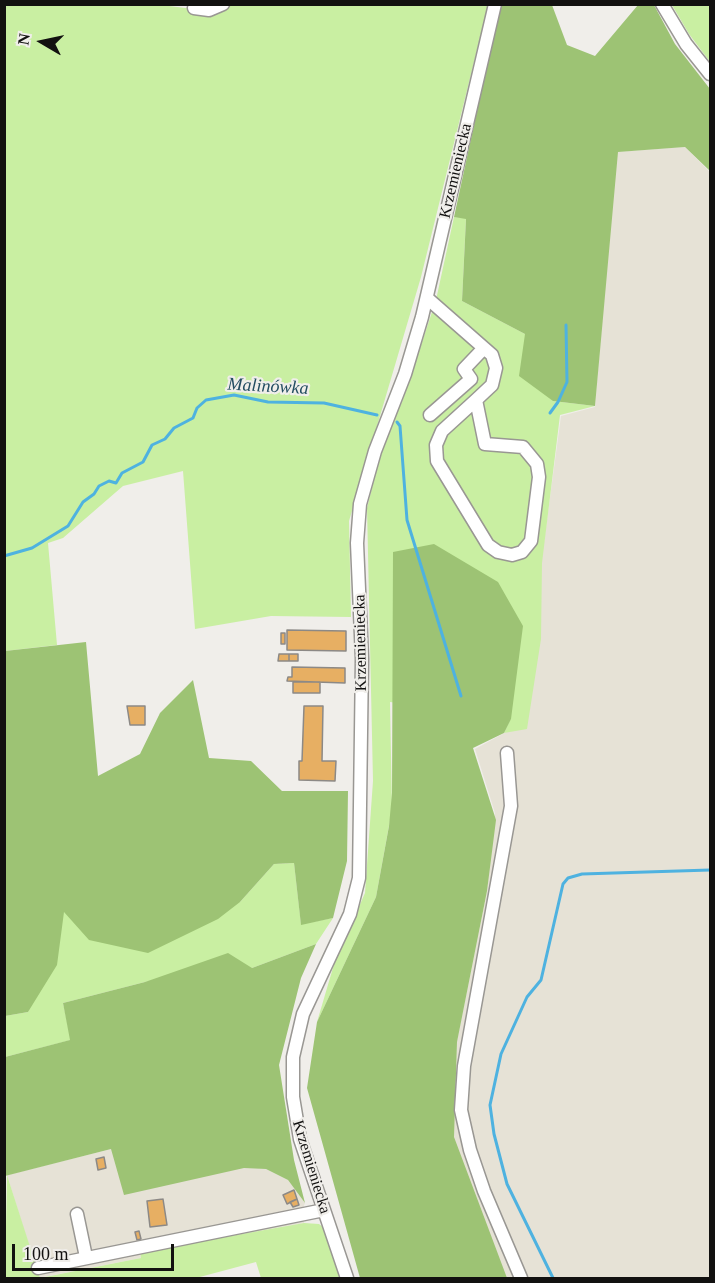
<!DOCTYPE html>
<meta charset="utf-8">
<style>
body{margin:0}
#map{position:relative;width:715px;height:1283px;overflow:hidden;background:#f0eeea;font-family:Georgia,serif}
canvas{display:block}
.frame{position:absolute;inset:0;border:6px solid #121110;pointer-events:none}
.north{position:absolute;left:12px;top:12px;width:60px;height:60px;-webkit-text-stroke:4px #f0eeea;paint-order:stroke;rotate:279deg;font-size:16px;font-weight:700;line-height:24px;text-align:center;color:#121110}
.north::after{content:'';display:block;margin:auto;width:21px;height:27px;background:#121110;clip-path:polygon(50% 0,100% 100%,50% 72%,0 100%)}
.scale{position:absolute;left:12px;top:1244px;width:162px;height:27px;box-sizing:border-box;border:3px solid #121110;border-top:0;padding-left:8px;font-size:18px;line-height:21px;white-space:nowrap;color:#121110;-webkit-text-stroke:4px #f0eeea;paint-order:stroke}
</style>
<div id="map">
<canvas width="715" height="1283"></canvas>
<div class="frame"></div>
<div class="north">N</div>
<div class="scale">100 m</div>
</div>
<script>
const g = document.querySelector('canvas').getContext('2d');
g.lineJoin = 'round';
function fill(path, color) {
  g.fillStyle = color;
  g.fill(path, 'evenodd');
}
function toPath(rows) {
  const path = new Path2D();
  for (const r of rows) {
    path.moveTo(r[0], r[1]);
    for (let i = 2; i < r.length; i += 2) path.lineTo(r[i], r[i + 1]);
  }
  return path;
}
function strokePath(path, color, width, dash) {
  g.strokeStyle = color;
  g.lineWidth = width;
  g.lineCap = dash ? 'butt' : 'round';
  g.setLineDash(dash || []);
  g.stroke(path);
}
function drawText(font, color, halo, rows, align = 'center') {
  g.font = font + ' Georgia,serif';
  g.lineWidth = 4.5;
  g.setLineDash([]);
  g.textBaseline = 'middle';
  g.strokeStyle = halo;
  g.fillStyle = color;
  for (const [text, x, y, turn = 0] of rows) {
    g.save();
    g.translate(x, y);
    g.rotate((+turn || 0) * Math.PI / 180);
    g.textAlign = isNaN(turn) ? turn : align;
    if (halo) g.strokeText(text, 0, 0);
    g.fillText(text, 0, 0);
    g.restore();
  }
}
fill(toPath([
 [685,147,710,172,710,1278,506,1278,453,1139,457,1041,487,891,495,813,475,749,510,730,541,564,561,416,595,407,616,152],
 [111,1149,266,1169,288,1180,305,1203,302,1210,304,1223,140,1252,141,1258,39,1278,7,1175]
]), '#e6e2d6');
fill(toPath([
 [153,4,218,12,228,4,488,5,421,277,349,521,351,617,271,616,195,629,183,471,123,486,63,538,48,543,57,645,5,651,4,5],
 [672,5,710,5,710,62,689,34],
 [454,217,466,218,462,301,525,334,553,401,595,406,560,415,542,563,541,639,527,729,504,733,511,718,390,702,392,809,376,897,317,1022,335,961,365,893,373,781,367,508,385,435,402,402,436,300],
 [294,863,301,924,333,918,316,944,252,968,145,982,63,1003,71,1040,5,1057,5,1016,28,1012,64,911,240,902,274,864],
 [7,1175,40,1278,141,1258,140,1252,304,1223,319,1224,324,1228,341,1278,261,1278,256,1262,196,1278,5,1278]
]), '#c9efa2');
fill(toPath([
 [500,5,552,5,567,45,595,56,638,5,654,5,675,44,710,89,710,171,685,147,618,152,595,406,553,401,519,376,525,334,462,301,466,219,454,217],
 [434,544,498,582,523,626,511,719,504,733,473,748,496,820,487,891,457,1042,454,1137,507,1278,360,1278,307,1088,317,1022,376,897,389,826,392,793,393,552],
 [86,642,98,776,140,754,160,713,193,680,209,758,251,761,282,791,348,791,347,861,333,918,301,925,294,863,274,864,240,902,218,919,148,953,89,940,64,912,57,965,28,1012,5,1016,5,651],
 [316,944,301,978,279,1065,294,1160,305,1203,288,1180,266,1169,244,1168,124,1195,111,1149,5,1176,5,1057,70,1040,63,1003,145,982,228,953,252,968]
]), '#9dc374');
strokePath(toPath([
 [550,413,558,402,567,382,566,325],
 [397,422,400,426,407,520,461,696],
 [4,556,32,548,68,526,83,502,94,494,99,486,109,481,116,483,122,473,143,462,152,445,165,439,174,428,193,418,197,408,206,400,234,395,268,402,324,403,377,415],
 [553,1278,507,1184,494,1134,490,1105,501,1054,527,997,541,980,563,884,568,878,582,874,710,870]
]), '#4eb2e0', 3);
const building = toPath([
 [287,630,346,631,346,651,287,650,287,630],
 [281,633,285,633,285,644,281,644,281,633],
 [279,654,289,654,289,661,278,661,279,654],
 [289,654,298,654,298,661,289,661,289,654],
 [292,667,345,668,345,683,287,681,288,677,292,677,292,667],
 [293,682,320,682,320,693,293,693,293,682],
 [127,706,145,706,145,725,130,725,127,706],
 [304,706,323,706,322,761,336,761,335,781,299,780,299,761,302,761,304,706],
 [104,1157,106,1168,98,1170,96,1159,104,1157],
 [294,1190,297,1199,287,1204,283,1195,294,1190],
 [163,1199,167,1225,150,1227,147,1201,163,1199],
 [297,1199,299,1205,293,1207,290,1202,297,1199],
 [139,1231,141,1239,137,1240,135,1232,139,1231]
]);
fill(building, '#e7af63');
strokePath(building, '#8c8986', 1.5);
const minor = toPath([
 [662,4,686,44,710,74],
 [194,8,209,10,223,4],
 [427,298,492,355,496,368,492,385,476,400,442,431,436,445,437,461,488,545,498,552,512,555,522,552,531,541,539,477,537,464,523,447,485,444,476,400],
 [430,415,471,379,464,369,484,348],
 [507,753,511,806,464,1066,461,1110,470,1150,484,1191,521,1278],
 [77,1214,86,1257],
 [38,1268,324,1210],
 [347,1278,300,1139,293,1097,293,1057,303,1014,350,914,359,878,362,659,357,543,360,504,375,451,405,374,422,317,495,4]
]);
strokePath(minor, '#999793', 15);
strokePath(minor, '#fff', 12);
drawText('16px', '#121110', '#f0eeea', [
 ["Krzemieniecka",456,171,-77],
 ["Krzemieniecka",361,643,-91],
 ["Krzemieniecka",311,1167,73]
]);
drawText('italic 18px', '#234d61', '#f0eeea', [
 ["Malinówka",268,387,3]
]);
</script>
